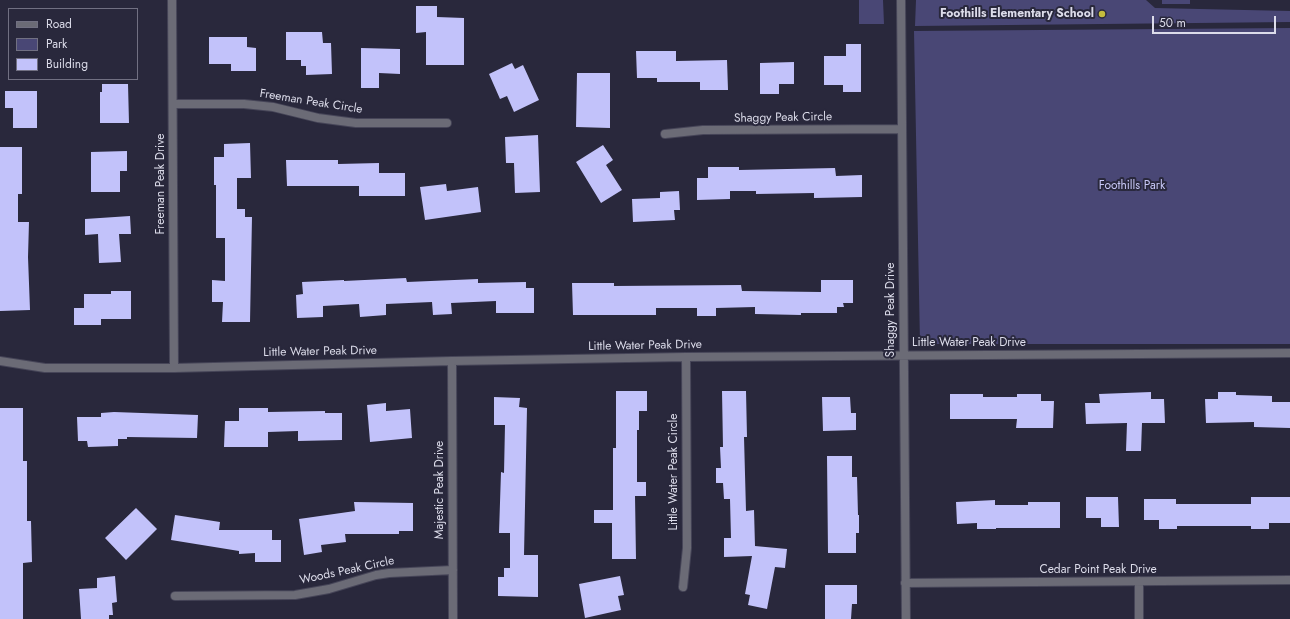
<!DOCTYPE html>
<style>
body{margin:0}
#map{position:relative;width:1290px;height:619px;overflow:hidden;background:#29283c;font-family:Jost,sans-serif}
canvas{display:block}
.legend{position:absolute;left:8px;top:8px;width:130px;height:72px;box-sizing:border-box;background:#29283c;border:1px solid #717082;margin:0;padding:5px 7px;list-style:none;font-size:12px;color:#dcdcea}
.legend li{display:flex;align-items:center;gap:8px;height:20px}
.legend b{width:20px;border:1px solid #717082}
.scale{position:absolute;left:1152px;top:16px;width:124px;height:18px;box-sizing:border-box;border:2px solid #dcdcea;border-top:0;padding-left:5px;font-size:12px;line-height:14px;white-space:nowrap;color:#dcdcea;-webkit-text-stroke:3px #29283c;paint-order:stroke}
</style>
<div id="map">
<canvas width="1290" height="619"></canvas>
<ul class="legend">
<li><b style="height:5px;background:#6b6b76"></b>Road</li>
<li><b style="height:11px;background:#494775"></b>Park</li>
<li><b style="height:11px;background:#c2c2fa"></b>Building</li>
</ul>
<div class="scale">50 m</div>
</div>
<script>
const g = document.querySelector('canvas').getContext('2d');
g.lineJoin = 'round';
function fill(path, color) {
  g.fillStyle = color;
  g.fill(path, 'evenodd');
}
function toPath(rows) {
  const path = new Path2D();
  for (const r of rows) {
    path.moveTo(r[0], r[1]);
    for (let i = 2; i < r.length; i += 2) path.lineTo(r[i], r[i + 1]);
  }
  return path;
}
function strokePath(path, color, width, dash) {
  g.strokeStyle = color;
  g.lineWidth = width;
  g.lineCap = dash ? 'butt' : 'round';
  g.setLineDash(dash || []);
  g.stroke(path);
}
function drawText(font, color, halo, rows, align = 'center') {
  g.font = font + ' Jost,sans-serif';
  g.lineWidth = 4;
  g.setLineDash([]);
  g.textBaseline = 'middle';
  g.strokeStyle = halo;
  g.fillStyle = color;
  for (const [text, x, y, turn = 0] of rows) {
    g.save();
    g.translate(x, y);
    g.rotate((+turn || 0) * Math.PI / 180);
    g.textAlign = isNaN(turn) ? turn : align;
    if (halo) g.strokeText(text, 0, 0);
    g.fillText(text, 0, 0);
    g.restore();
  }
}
fill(toPath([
 [859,0,883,0,884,24,859,24],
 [916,0,1146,0,1155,8,1290,11,1290,22,915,26],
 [1162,0,1190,0,1190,4,1162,4],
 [1290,28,1290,344,920,344,914,31]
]), '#494775');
fill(toPath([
 [416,6,437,6,437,17,464,18,464,65,426,65,426,32,416,33],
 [286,32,322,32,323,43,331,43,332,74,306,75,306,66,301,66,301,60,286,60],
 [209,37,247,37,247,47,256,48,256,71,231,71,231,64,209,64],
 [846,44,861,44,861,92,843,92,843,85,824,85,824,56,846,56],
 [361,48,400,49,400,74,379,73,379,88,361,88],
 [636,51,676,51,676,61,727,60,728,90,700,90,700,82,657,82,657,78,637,78],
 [794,62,794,84,779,84,779,94,760,94,760,63],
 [512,63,515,69,523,65,539,100,514,112,507,96,500,99,489,74],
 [577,73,610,73,610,128,576,127],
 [102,84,128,84,129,123,100,123,100,92,102,92],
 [5,91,37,91,37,128,13,128,13,108,5,108],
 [538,135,540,192,515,193,514,163,506,163,505,137],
 [250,143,251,178,237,178,237,209,245,209,245,217,252,217,250,322,222,322,223,302,212,302,212,280,225,281,225,238,216,238,216,185,214,185,214,157,224,157,224,144],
 [603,145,613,160,606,165,622,190,601,203,576,162],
 [0,147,22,147,22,194,18,194,18,222,29,222,28,257,30,310,0,311],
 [127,151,127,171,120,171,120,192,91,192,91,152],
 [286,160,338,160,338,164,379,163,379,173,405,173,405,196,359,196,359,186,287,186],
 [708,167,739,167,739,170,835,168,836,176,862,175,862,197,814,198,814,193,756,194,756,191,730,191,730,199,697,200,697,178,708,178],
 [446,184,447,191,478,187,481,212,425,220,420,187],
 [679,191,680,210,674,210,675,220,633,222,632,199,660,198,660,192],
 [130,216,131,234,119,234,121,262,99,263,98,234,85,235,85,219],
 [406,278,407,282,478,279,478,283,526,282,526,288,534,288,534,313,496,313,496,301,451,303,452,314,433,315,432,302,386,304,386,315,360,317,359,304,323,306,323,317,297,318,296,295,303,294,302,282,344,280,344,281],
 [821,280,853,280,853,303,843,303,844,307,837,307,837,313,801,313,801,315,755,314,755,307,716,308,716,316,697,316,697,308,656,308,656,315,573,315,572,283,614,283,614,286,741,285,742,291,821,292],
 [111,291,131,291,131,319,101,319,101,325,74,325,74,308,84,308,84,294,111,294],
 [616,391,647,391,647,411,639,411,639,430,637,430,637,482,646,482,646,496,635,496,636,559,612,559,612,523,594,523,594,510,613,510,613,448,616,448],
 [722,391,746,391,747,437,744,437,746,511,754,510,755,546,787,549,785,568,775,567,767,609,748,605,750,595,745,594,752,556,724,557,724,538,731,538,730,499,724,499,723,483,716,483,716,468,721,468,720,447,723,447],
 [1151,392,1151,399,1164,399,1165,423,1142,423,1141,451,1126,451,1127,423,1086,424,1085,403,1100,403,1099,394],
 [1218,392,1236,392,1236,395,1272,396,1272,402,1290,402,1290,428,1254,427,1254,422,1206,423,1205,399,1218,399],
 [950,394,983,394,983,397,1017,397,1017,394,1041,394,1041,401,1054,401,1053,428,1016,428,1017,419,950,419],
 [494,397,520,398,519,407,527,408,524,555,538,555,538,597,498,596,498,577,504,577,504,568,510,568,510,533,499,533,501,472,504,473,505,425,494,425],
 [822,397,850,397,851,413,856,413,856,430,823,431],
 [386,403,386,411,410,409,412,438,370,442,367,405],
 [0,408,23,408,23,461,27,461,27,521,31,521,32,562,23,563,23,619,0,619],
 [239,408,268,408,268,412,325,411,325,413,342,413,342,440,298,441,298,431,268,432,268,447,224,447,225,421,239,421],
 [114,412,198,415,197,438,127,437,127,439,118,439,118,446,88,447,87,441,78,441,77,417,101,417,101,413],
 [827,456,852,456,852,477,857,477,858,515,859,515,859,533,856,533,856,553,828,553],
 [1086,497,1118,497,1119,527,1101,527,1101,518,1086,518],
 [1251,497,1290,497,1290,523,1269,523,1269,529,1251,529,1251,526,1177,526,1177,529,1159,529,1159,520,1144,520,1144,499,1176,499,1176,504,1251,504],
 [995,500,995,505,1028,505,1028,502,1060,502,1060,528,996,528,996,529,977,529,977,523,957,524,956,502],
 [354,502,413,503,413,531,399,531,399,534,345,534,346,542,321,545,322,552,304,555,299,519,355,511],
 [136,508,157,529,126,560,105,538],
 [175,515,220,522,219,530,272,530,272,540,281,540,281,562,255,562,255,553,239,554,239,551,171,540],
 [115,576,117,602,112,603,113,615,109,615,109,619,81,619,79,589,97,588,97,578],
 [620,576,624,595,618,596,621,610,585,618,579,584],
 [825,585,857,585,857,604,852,604,851,619,825,619]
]), '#c2c2fa');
const minor = toPath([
 [172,0,174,368],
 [901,0,906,619],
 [173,104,244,104,273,107,318,118,356,123,447,123],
 [665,134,703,130,902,129],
 [0,361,45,368,174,368,452,361,686,357,1290,353],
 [452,361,453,619],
 [1139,581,1139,619],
 [905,583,1290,580],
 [683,587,687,548,686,357],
 [175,596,295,595,329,589,376,575,389,573,453,570]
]);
strokePath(minor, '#464558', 10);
strokePath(minor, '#6b6b76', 8);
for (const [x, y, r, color] of [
 [1102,14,4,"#c5bc3d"]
]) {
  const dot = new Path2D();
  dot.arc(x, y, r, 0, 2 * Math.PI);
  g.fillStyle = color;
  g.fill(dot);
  strokePath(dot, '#29283c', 1.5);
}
drawText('bold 12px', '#dcdcea', '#29283c', [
 ["Foothills Elementary School",1094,14]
], 'right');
drawText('12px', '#dcdcea', '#29283c', [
 ["Freeman Peak Circle",311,102,9],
 ["Shaggy Peak Circle",783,118,-1],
 ["Freeman Peak Drive",161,184,-90],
 ["Shaggy Peak Drive",891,310,-90],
 ["Little Water Peak Drive",969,343],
 ["Little Water Peak Drive",645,346,-1],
 ["Little Water Peak Drive",320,352,-1],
 ["Little Water Peak Circle",674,472,-90],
 ["Majestic Peak Drive",440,490,-90],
 ["Cedar Point Peak Drive",1098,570],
 ["Woods Peak Circle",347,571,-12]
]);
drawText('12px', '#c8c8f7', '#29283c', [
 ["Foothills Park",1132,186]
]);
</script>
